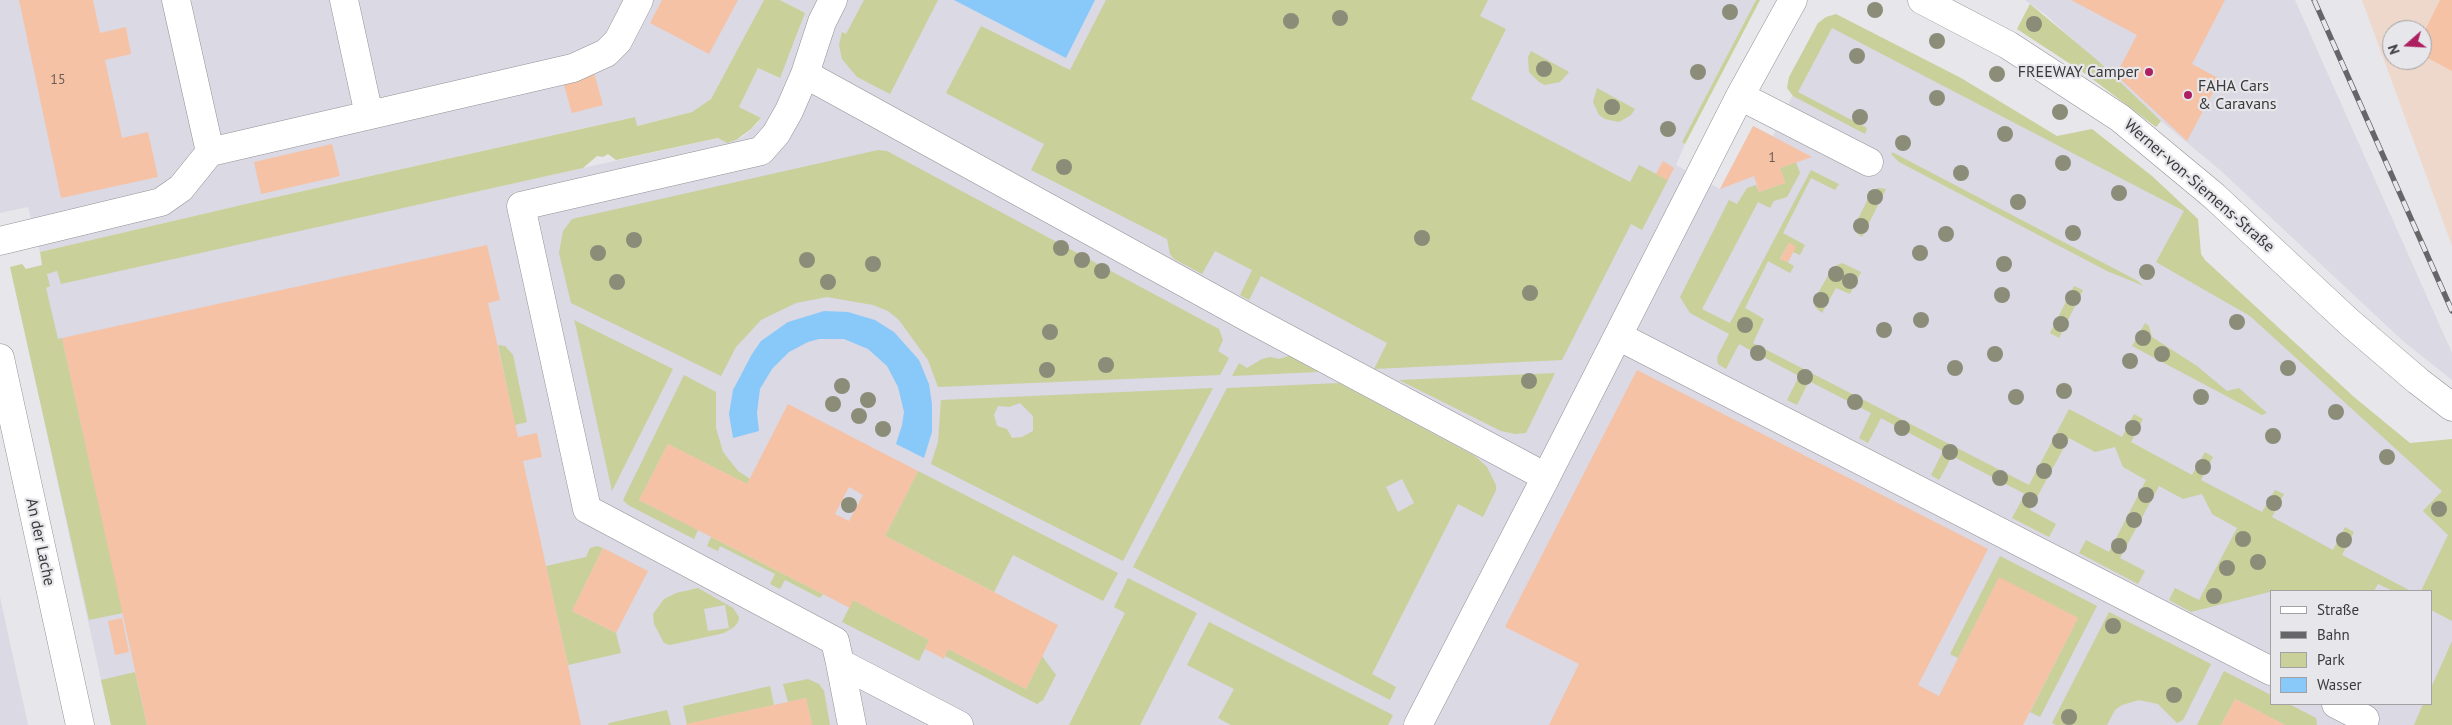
<!DOCTYPE html>
<meta charset="utf-8">
<style>
body{margin:0}
#map{position:relative;width:2452px;height:725px;overflow:hidden;background:#e7e6ea;font-family:"PT Sans",sans-serif}
canvas{display:block}
.legend{position:absolute;left:2270px;top:590px;width:162px;height:115px;box-sizing:border-box;background:#e7e6ea;border:1px solid #a2a1a4;margin:0;padding:6px 9px;list-style:none;font-size:15px;color:#3a3a3c}
.legend li{display:flex;align-items:center;gap:10px;height:25px}
.legend b{width:25px;border:1px solid #a2a1a4}
.north{position:absolute;left:2382px;top:20px;width:50px;height:50px;box-sizing:border-box;background:#e7e6ea;border:1px solid #a2a1a4;border-radius:50%;rotate:251deg;font-size:14px;font-weight:700;line-height:20px;text-align:center;color:#3a3a3c}
.north::after{content:'';display:block;margin:auto;width:18px;height:22px;background:#ac205f;clip-path:polygon(50% 0,100% 100%,50% 72%,0 100%)}
</style>
<div id="map">
<canvas width="2452" height="725"></canvas>
<ul class="legend">
<li><b style="height:6px;background:#fff"></b>Straße</li>
<li><b style="height:6px;background:#666668"></b>Bahn</li>
<li><b style="height:14px;background:#c9d09a"></b>Park</li>
<li><b style="height:14px;background:#89c9fa"></b>Wasser</li>
</ul>
<div class="north">N</div>
</div>
<script>
const g = document.querySelector('canvas').getContext('2d');
g.lineJoin = 'round';
function fill(path, color) {
  g.fillStyle = color;
  g.fill(path, 'evenodd');
}
function toPath(rows) {
  const path = new Path2D();
  for (const r of rows) {
    path.moveTo(r[0], r[1]);
    for (let i = 2; i < r.length; i += 2) path.lineTo(r[i], r[i + 1]);
  }
  return path;
}
function strokePath(path, color, width, dash) {
  g.strokeStyle = color;
  g.lineWidth = width;
  g.lineCap = dash ? 'butt' : 'round';
  g.setLineDash(dash || []);
  g.stroke(path);
}
function drawText(font, color, halo, rows, align = 'center') {
  g.font = font + ' "PT Sans",sans-serif';
  g.lineWidth = 4.5;
  g.setLineDash([]);
  g.textBaseline = 'middle';
  g.strokeStyle = halo;
  g.fillStyle = color;
  for (const [text, x, y, turn = 0] of rows) {
    g.save();
    g.translate(x, y);
    g.rotate((+turn || 0) * Math.PI / 180);
    g.textAlign = isNaN(turn) ? turn : align;
    if (halo) g.strokeText(text, 0, 0);
    g.fillText(text, 0, 0);
    g.restore();
  }
}
fill(toPath([
 [2362,0,2452,0,2452,246],
 [2392,30,2422,30,2422,60,2392,60]
]), '#eed8cc');
fill(toPath([
 [0,0,764,0,711,99,692,112,636,126,634,117,263,200,40,252,28,207,0,213],
 [780,0,1756,0,1682,142,1685,144,1676,165,1720,189,1753,126,1773,136,1795,90,1831,24,2184,208,2196,256,2347,399,2452,481,2452,725,111,725,12,275,58,271,61,283,719,138,727,143,744,136,757,124,761,118,739,107,758,68,779,78,797,35,804,13],
 [2271,591,2431,591,2431,704,2271,704],
 [2025,0,2295,0,2452,353,2452,380,2403,341,2220,170,2161,121,2046,15],
 [0,597,28,725,0,725]
]), '#dad9e4');
fill(toPath([
 [764,0,780,0,805,13,780,78,758,68,739,107,761,118,751,129,736,140,727,143,718,138,616,160,608,154,603,157,597,156,583,168,61,284,57,271,47,274,50,286,46,288,58,339,62,338,123,613,89,620,10,267,22,264,26,269,42,265,40,252,263,200,635,117,637,126,692,112,711,99],
 [864,0,938,0,890,94,857,77,842,59,839,45,842,32,846,34],
 [1106,0,1488,0,1480,16,1506,29,1471,99,1630,182,1639,165,1668,180,1642,230,1631,224,1562,360,1374,369,1387,343,1261,276,1249,300,1240,295,1252,270,1215,251,1202,274,1174,259,1170,254,1167,239,1031,170,1044,144,946,93,981,26,1070,70],
 [1756,0,1760,0,1685,144,1682,142],
 [2030,4,2097,60,2161,121,2156,127,2087,75,2017,29],
 [1836,14,1961,78,2057,136,2092,129,2152,176,2198,219,2201,254,2205,260,2354,397,2410,443,2452,439,2452,621,2431,610,2431,591,2421,591,2448,535,2423,511,2442,491,2250,316,2156,262,2184,211,1832,28,1798,92,1867,128,1865,134,1793,96,1787,88,1789,77,1818,23,1826,17],
 [1531,51,1569,72,1560,82,1545,85,1539,82,1529,72,1528,57],
 [1597,88,1635,109,1631,115,1619,122,1605,119,1599,115,1593,102],
 [878,150,887,151,1219,329,1223,340,1218,351,1229,358,1220,375,938,387,928,360,899,320,888,311,873,305,827,297,796,303,761,320,736,347,721,376,571,303,559,253,563,231,572,219],
 [1892,152,2136,280,2144,286,2107,271,1899,162,1892,155],
 [1796,162,1800,173,1787,197,1774,201,1770,208,1758,202,1702,309,1730,323,1811,170,1839,184,1835,190,1811,178,1783,233,1805,245,1800,255,1793,252,1795,247,1789,243,1780,258,1794,266,1790,273,1768,261,1745,308,1764,319,1753,343,2029,485,2069,409,2122,437,2134,414,2143,419,2131,442,2192,475,2205,452,2213,457,2201,480,2262,512,2275,490,2284,494,2272,517,2333,550,2345,527,2354,532,2342,555,2411,591,2393,591,2378,584,2374,591,2273,591,2191,612,2169,600,2175,588,2199,600,2237,528,2212,514,2202,494,2183,499,2159,486,2120,558,2145,571,2138,584,2079,553,2086,540,2109,552,2146,480,2123,467,2115,447,2095,452,2069,438,2030,510,2056,524,2049,537,2012,518,2025,494,1952,456,1939,480,1931,475,1943,451,1881,418,1868,443,1859,438,1871,413,1809,381,1797,405,1787,400,1799,376,1739,344,1726,369,1718,364,1717,357,1729,334,1690,313,1680,297,1729,200,1737,204,1747,188,1756,185,1759,192,1785,183,1780,168],
 [1878,188,1886,189,1862,237,1857,233,1855,225,1872,191],
 [1842,263,1861,272,1850,294,1836,288,1822,313,1815,307,1814,300,1833,267],
 [2074,286,2083,290,2059,338,2050,333],
 [574,320,673,369,612,491,576,327],
 [2145,323,2149,326,2152,337,2197,366,2227,391,2239,388,2267,413,2262,415,2132,346],
 [498,345,505,346,513,355,527,422,515,425],
 [1289,356,1318,372,1232,376,1239,363,1247,368,1262,359,1270,357,1279,359],
 [1555,373,1526,433,1515,434,1501,431,1399,380],
 [684,375,716,392,716,428,723,452,738,471,750,479,747,484,668,444,639,500,698,530,694,539,628,505,623,500],
 [1339,383,1475,456,1487,467,1496,485,1496,490,1483,517,1458,504,1372,674,1396,687,1390,700,1133,567,1227,388],
 [1402,479,1414,503,1398,512,1386,487],
 [1213,388,1123,561,931,464,938,442,941,400],
 [1020,403,1033,416,1033,431,1022,437,1012,438,1007,429,997,426,994,415,998,406,1009,407],
 [918,471,1118,573,1103,601,1013,555,994,592,885,536],
 [711,537,823,594,820,598,785,580,780,589,770,584,775,574,720,546,718,551,707,546],
 [597,546,603,548,572,611,616,633,621,653,568,665,546,566,586,557,590,548],
 [2000,556,2097,606,2040,717,2030,712,2078,618,1999,578,1958,658,1950,654],
 [1128,578,1197,613,1140,725,1069,725,1125,613,1114,607],
 [698,588,733,608,739,617,738,622,734,627,724,633,670,645,664,643,654,624,653,614,664,599,676,593],
 [725,605,729,628,708,631,704,609],
 [853,600,929,640,919,661,842,622],
 [2109,612,2211,664,2183,720,2177,723,2158,704,2139,700,2122,705,2115,710,2107,725,2056,725,2052,723],
 [1209,622,1393,715,1388,725,1231,725,1218,718,1234,689,1187,665],
 [2452,641,2452,725,2414,725,2423,704,2431,704,2431,688],
 [948,649,1026,689,1042,656,1056,675,1043,700,1037,704,945,656],
 [2224,671,2271,695,2271,704,2289,704,2316,718,2317,725,2285,725,2235,699,2221,725,2197,725],
 [135,672,147,725,111,725,101,680],
 [808,679,819,684,824,691,830,725,812,725,806,698,788,702,783,684],
 [770,686,774,705,687,724,683,706],
 [667,710,671,725,608,725,609,723]
]), '#c9d09a');
fill(toPath([
 [954,0,1095,0,1066,58],
 [824,311,848,312,875,320,894,332,919,360,929,384,932,404,932,432,924,458,896,444,902,425,904,412,898,387,887,366,868,349,844,339,819,339,808,342,789,352,772,369,760,389,757,413,759,431,733,438,729,414,733,390,752,354,761,341,788,322]
]), '#89c9fa');
fill(toPath([
 [19,0,93,0,100,33,126,27,131,54,105,60,122,138,148,132,158,177,61,198],
 [662,0,738,0,709,54,650,23],
 [2071,0,2225,0,2192,64,2220,79,2187,141,2116,75,2137,35],
 [2440,0,2452,0,2452,71,2422,55,2422,36],
 [594,73,603,105,572,113,563,82],
 [1753,126,1812,157,1780,168,1785,183,1759,192,1754,176,1720,189],
 [332,144,340,176,261,194,254,162],
 [1663,161,1674,168,1668,180,1656,174],
 [1789,243,1796,247,1788,262,1780,259],
 [487,245,500,300,488,303,518,437,537,433,542,457,523,461,581,725,147,725,62,338],
 [1637,370,1988,549,1918,685,1939,696,1999,577,2078,618,2023,725,1549,725,1579,664,1505,627],
 [788,404,918,471,885,536,1058,625,1026,689,948,649,944,659,935,654,925,649,929,640,853,600,850,608,639,500,668,444,747,484],
 [849,487,863,495,849,521,835,514],
 [603,548,648,571,616,633,572,611],
 [122,618,129,652,115,655,108,621],
 [806,698,812,725,686,725,686,724],
 [2235,699,2285,725,2221,725]
]), '#f6c2a5');
const minor = toPath([
 [176,0,210,152],
 [344,0,369,115],
 [833,0,822,22,805,74,789,111,776,134,761,151,521,206,587,509,835,641,840,663,959,725],
 [1922,0,2008,45,2120,118,2214,196,2349,322,2418,381,2452,407],
 [805,74,1256,322,1546,477,1740,96,1793,0],
 [1740,96,1869,162],
 [0,241,161,202,181,188,210,152,573,68,606,53,618,41,639,0],
 [1618,336,2271,671],
 [0,358,80,725],
 [840,663,852,725],
 [2336,704,2365,719],
 [1418,725,1546,477]
]);
strokePath(minor, '#929296', 29);
strokePath(minor, '#fff', 28);
const rail = toPath([
 [2314,0,2452,311]
]);
strokePath(rail, '#666668', 5.5);
strokePath(rail, '#e7e6ea', 4, [11]);
g.fillStyle = '#8b8d79';
for (const [x, y] of [
 [1875,10],
 [1730,12],
 [1340,18],
 [1291,21],
 [2034,24],
 [1937,41],
 [1857,56],
 [1544,69],
 [1698,72],
 [1997,74],
 [1937,98],
 [1612,107],
 [2060,112],
 [1860,117],
 [1668,129],
 [2005,134],
 [1903,143],
 [2063,163],
 [1064,167],
 [1961,173],
 [2119,193],
 [1875,197],
 [2018,202],
 [1861,226],
 [2073,233],
 [1946,234],
 [1422,238],
 [634,240],
 [1061,248],
 [598,253],
 [1920,253],
 [807,260],
 [1082,260],
 [873,264],
 [2004,264],
 [1102,271],
 [2147,272],
 [1836,274],
 [1850,281],
 [617,282],
 [828,282],
 [1530,293],
 [2002,295],
 [2073,298],
 [1821,300],
 [1921,320],
 [2237,322],
 [2061,324],
 [1745,325],
 [1884,330],
 [1050,332],
 [2143,338],
 [1758,353],
 [1995,354],
 [2162,354],
 [2130,361],
 [1106,365],
 [1955,368],
 [2288,368],
 [1047,370],
 [1805,377],
 [1529,381],
 [842,386],
 [2064,391],
 [2016,397],
 [2201,397],
 [868,400],
 [1855,402],
 [833,404],
 [2336,412],
 [859,416],
 [1902,428],
 [2133,428],
 [883,429],
 [2273,436],
 [2060,441],
 [1950,452],
 [2387,457],
 [2203,467],
 [2044,471],
 [2000,478],
 [2146,495],
 [2030,500],
 [2274,503],
 [849,505],
 [2439,509],
 [2134,520],
 [2243,539],
 [2344,540],
 [2119,546],
 [2258,562],
 [2227,568],
 [2214,596],
 [2113,626],
 [2174,695],
 [2069,717]
]) {
  g.beginPath();
  g.arc(x, y, 8, 0, 2 * Math.PI);
  g.fill();
}
for (const [x, y, r, color] of [
 [2149,72,5,"#ac205f"],
 [2188,95,5,"#ac205f"]
]) {
  const dot = new Path2D();
  dot.arc(x, y, r, 0, 2 * Math.PI);
  g.fillStyle = color;
  g.fill(dot);
  strokePath(dot, '#e7e6ea', 2);
}
drawText('14px', '#695c56', null, [
 ["15",58,80],
 ["1",1772,158]
]);
drawText('16px', '#3a3a3c', '#e7e6ea', [
 ["FREEWAY Camper",2139,72],
 ["FAHA Cars",2198,86,"left"],
 ["& Caravans",2198,104,"left"]
], 'right');
drawText('16px', '#3a3a3c', '#e7e6ea', [
 ["Werner-von-Siemens-Straße",2199,186,41],
 ["An der Lache",40,542,78]
]);
</script>
